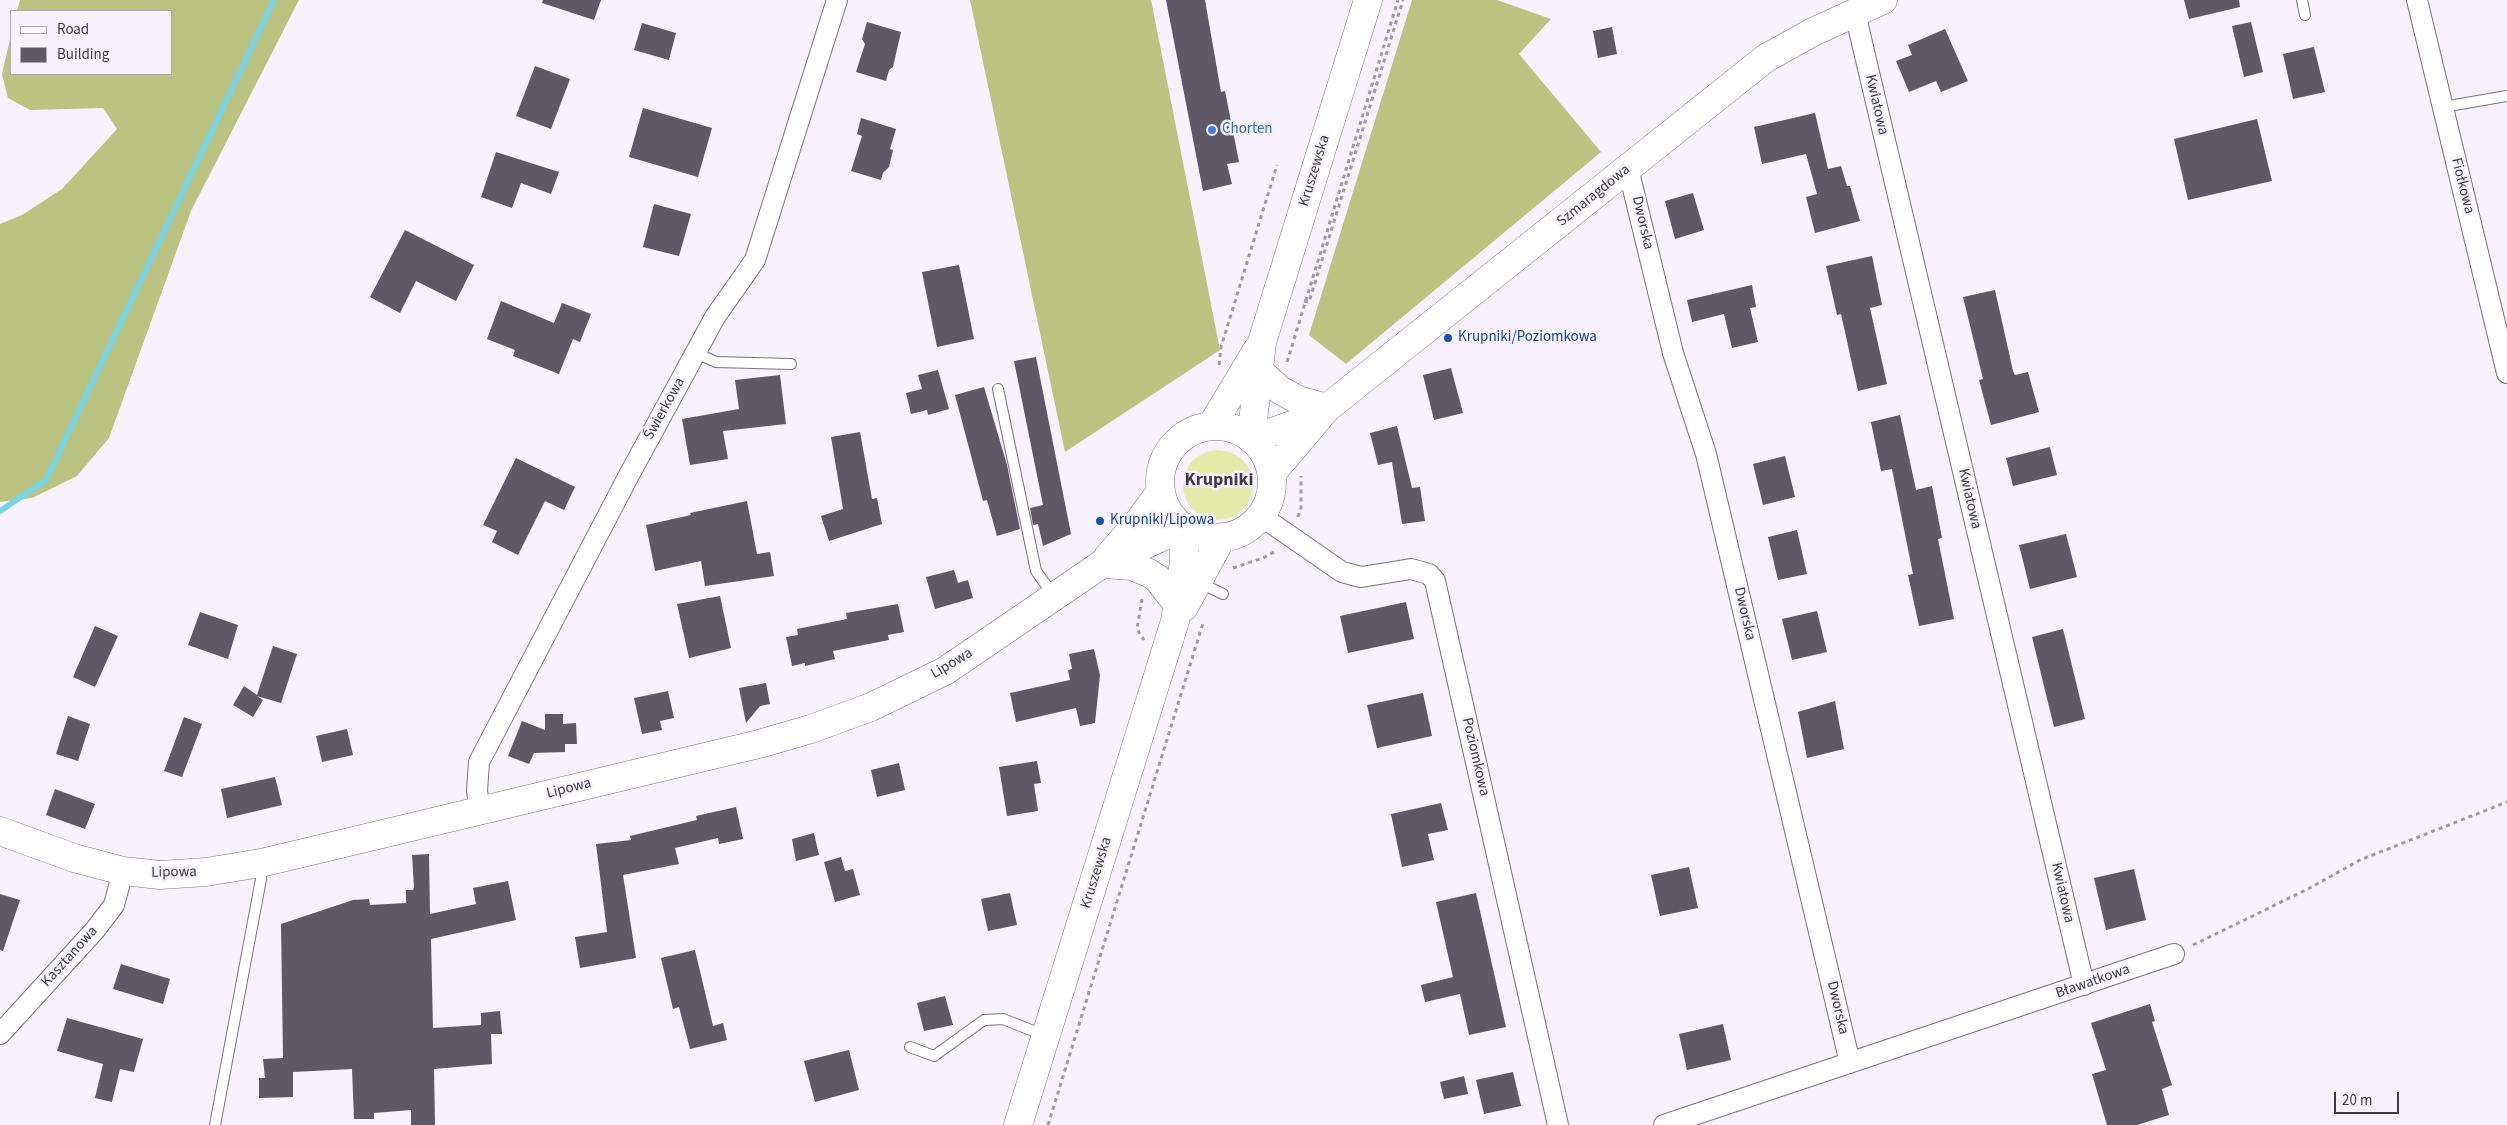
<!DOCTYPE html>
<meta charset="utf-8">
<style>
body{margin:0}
#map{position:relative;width:2507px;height:1125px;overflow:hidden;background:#f6f1fc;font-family:"Source Sans 3",sans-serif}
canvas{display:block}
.legend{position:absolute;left:10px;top:10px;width:162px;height:65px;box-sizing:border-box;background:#f6f1fc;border:1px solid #ada8b2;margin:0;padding:6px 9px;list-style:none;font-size:15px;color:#3f3b43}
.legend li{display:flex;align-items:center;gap:10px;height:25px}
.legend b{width:25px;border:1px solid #ada8b2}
.scale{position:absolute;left:2334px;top:1092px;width:65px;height:22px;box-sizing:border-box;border:2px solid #3f3b43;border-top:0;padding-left:6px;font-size:15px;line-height:18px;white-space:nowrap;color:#3f3b43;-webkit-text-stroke:4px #f6f1fc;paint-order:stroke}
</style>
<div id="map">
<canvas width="2507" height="1125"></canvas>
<ul class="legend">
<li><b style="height:6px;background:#fff"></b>Road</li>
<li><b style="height:14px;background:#5f5867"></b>Building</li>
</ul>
<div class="scale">20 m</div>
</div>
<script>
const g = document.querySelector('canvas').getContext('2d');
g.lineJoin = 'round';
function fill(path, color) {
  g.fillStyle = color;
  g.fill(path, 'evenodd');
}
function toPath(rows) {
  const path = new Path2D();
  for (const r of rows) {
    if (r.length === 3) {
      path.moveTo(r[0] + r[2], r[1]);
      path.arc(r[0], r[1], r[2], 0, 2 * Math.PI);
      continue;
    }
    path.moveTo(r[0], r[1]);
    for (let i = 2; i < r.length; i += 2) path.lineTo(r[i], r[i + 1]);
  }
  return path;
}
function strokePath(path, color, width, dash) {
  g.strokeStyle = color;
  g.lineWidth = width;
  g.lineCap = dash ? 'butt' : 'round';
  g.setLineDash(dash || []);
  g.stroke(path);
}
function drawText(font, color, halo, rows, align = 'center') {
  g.font = font + ' "Source Sans 3",sans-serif';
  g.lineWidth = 5;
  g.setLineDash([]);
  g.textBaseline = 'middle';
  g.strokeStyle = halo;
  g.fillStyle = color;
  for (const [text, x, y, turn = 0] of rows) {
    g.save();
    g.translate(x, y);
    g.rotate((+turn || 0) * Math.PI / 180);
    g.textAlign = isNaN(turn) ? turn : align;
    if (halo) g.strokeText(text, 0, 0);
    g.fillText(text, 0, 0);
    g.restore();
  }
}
fill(toPath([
 [1218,485,35]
]), '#e2eba9');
fill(toPath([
 [20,0,299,0,191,211,109,438,77,476,32,498,0,502,0,224,22,215,62,189,117,129,103,108,30,110,8,98,2,74,11,35,11,74,171,74,171,11,17,11],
 [970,0,1151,0,1220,350,1065,452],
 [1412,0,1497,0,1551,19,1519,54,1601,152,1346,364,1309,335]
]), '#bbc381');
strokePath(toPath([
 [0,511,46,480,274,0]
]), '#7bd4e4', 6);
fill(toPath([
 [543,0,601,0,594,20,542,3],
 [1166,0,1205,0,1221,92,1225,91,1239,162,1227,164,1232,184,1203,191],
 [2184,0,2239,0,2240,7,2189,19],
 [867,22,901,32,893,67,889,70,886,81,856,72,865,44,862,39],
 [2251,22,2263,72,2244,77,2232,26],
 [642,23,676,33,669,60,634,50],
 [1612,27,1617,54,1598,58,1593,31],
 [1945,29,1968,81,1941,92,1936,81,1909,92,1896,61,1912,55,1908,45],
 [2314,47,2325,92,2293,99,2283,54],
 [535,66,570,79,551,129,516,116],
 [643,108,712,128,698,177,629,157],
 [1815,113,1828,169,1841,166,1847,186,1850,186,1860,221,1815,233,1806,197,1817,194,1806,154,1762,164,1754,127],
 [861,118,896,129,890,149,893,150,889,167,883,173,881,180,851,171,862,136,857,134],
 [2257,119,2272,181,2188,200,2174,139],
 [496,152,559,172,551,194,521,183,512,208,481,197],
 [1693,193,1704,230,1675,239,1665,201],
 [654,204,691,214,679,256,643,247],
 [405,230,474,265,456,301,416,281,400,313,370,297],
 [1872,256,1882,305,1870,308,1887,384,1858,391,1841,314,1837,315,1826,266],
 [959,265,974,339,937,347,922,272],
 [1752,285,1756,307,1750,308,1758,342,1732,348,1724,314,1692,322,1687,300],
 [1995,290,2013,371,2015,375,2028,372,2039,412,1991,425,1979,380,1983,379,1963,297],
 [501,301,554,323,562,303,591,314,580,342,573,339,559,374,513,356,515,350,487,339],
 [1036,357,1071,534,1043,546,1038,524,1033,525,1030,508,1043,505,1014,361],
 [1451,368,1463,413,1434,420,1423,375],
 [938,370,949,409,928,415,927,410,911,414,906,393,922,389,918,375],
 [780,375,786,424,723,431,728,459,690,465,682,419,739,409,735,380],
 [984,387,1007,465,1020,529,997,536,987,500,983,501,955,395],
 [1900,415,1916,490,1932,486,1942,538,1938,539,1954,619,1919,626,1908,575,1913,574,1892,469,1881,471,1871,422],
 [1397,426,1412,488,1420,487,1425,521,1402,524,1392,462,1378,465,1370,433],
 [860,432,872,499,877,498,882,524,829,541,821,516,843,509,831,437],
 [2050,447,2057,475,2013,486,2006,458],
 [1785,456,1795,497,1763,505,1753,464],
 [516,458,575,487,564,510,545,501,518,555,492,542,497,531,483,525],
 [747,501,757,554,770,552,774,576,705,586,701,561,655,571,646,525,691,515,690,513],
 [1797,530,1807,574,1778,580,1768,537],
 [2066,534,2077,577,2030,589,2019,545],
 [954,570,958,583,968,580,973,598,935,609,926,577],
 [720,596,731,648,689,658,677,604],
 [1406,602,1414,639,1348,653,1340,616],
 [898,604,904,632,888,635,889,640,833,651,835,659,805,666,805,663,792,666,786,637,798,635,797,629,847,619,846,613],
 [1817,611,1827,652,1792,660,1782,619],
 [200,612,238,625,228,659,188,645],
 [95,626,118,636,95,687,73,677],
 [2063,629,2085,719,2054,727,2032,637],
 [273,646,297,654,281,703,257,696,263,700,253,717,233,705,244,686,257,695],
 [1094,649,1100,675,1095,723,1080,726,1076,708,1016,722,1010,693,1070,680,1068,670,1072,669,1069,654],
 [766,683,770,704,760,706,746,723,739,688],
 [668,691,674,718,660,721,662,730,642,734,634,698],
 [1423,693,1432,736,1377,748,1367,705],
 [1835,701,1844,749,1807,758,1798,712],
 [545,714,563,714,563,724,576,723,577,744,565,744,565,752,534,753,529,764,508,756,522,721,545,730],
 [68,716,90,724,78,761,56,754],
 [184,717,202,724,182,777,164,771],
 [347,729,353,755,322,762,316,736],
 [1037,761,1041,783,1034,784,1038,811,1007,816,999,767],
 [899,763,905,790,877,797,871,770],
 [275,777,282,805,227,818,221,789],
 [55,789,95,804,85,829,46,815],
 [1441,803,1448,830,1428,834,1434,860,1402,867,1391,814],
 [736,807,743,839,719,844,718,838,675,848,679,864,623,875,636,958,580,968,575,937,607,932,596,844,631,840,630,836,697,820,696,816],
 [814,833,819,855,796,861,792,839],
 [429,854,430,914,476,904,473,888,508,881,516,920,431,939,433,1028,481,1025,481,1013,500,1011,502,1034,491,1034,492,1064,434,1069,435,1125,411,1125,411,1110,374,1113,374,1119,354,1119,352,1069,293,1072,293,1097,259,1098,259,1078,265,1078,263,1059,283,1058,281,924,353,900,369,899,370,905,406,903,406,890,413,890,414,887,412,855],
 [841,857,845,871,853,869,860,895,835,902,824,862],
 [1689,867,1698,908,1660,916,1651,875],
 [2134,869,2146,920,2106,930,2094,878],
 [1010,893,1017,925,988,931,981,899],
 [1476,893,1506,1027,1469,1035,1460,994,1425,1002,1421,985,1453,977,1436,902],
 [0,894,20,900,3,951,0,950],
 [695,950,713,1026,723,1023,727,1040,690,1049,679,1007,673,1009,661,958],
 [121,964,170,979,163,1004,113,989],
 [945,996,953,1025,924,1031,917,1003],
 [2150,1004,2155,1021,2152,1022,2172,1085,2162,1089,2169,1115,2137,1125,2107,1125,2092,1074,2106,1070,2091,1023],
 [67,1018,143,1039,134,1072,120,1069,112,1102,95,1098,103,1064,57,1051],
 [1723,1024,1731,1060,1687,1070,1679,1034],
 [849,1050,859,1090,815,1102,804,1061],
 [1513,1072,1521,1106,1484,1114,1476,1080],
 [1464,1076,1468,1094,1444,1099,1440,1082]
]), '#5f5867');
const lane = toPath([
 [2302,0,2305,15],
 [2443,107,2507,96],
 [696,353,716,362,791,364],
 [998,389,1036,571,1054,596],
 [1198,582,1223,594],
 [910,1047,934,1056,984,1020,1003,1019,1046,1036],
 [215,1125,261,879,261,865]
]);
const street = toPath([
 [2417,0,2507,373],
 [1855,13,2084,985],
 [1628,168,1673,353,1706,454,1850,1063],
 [1261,516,1342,572,1361,577,1411,569,1429,574,1435,581,1558,1125],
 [480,810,477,791,479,762,628,477,715,317,755,260,837,0],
 [0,1034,95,930,114,905,123,871],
 [1664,1125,2174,954]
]);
const secondary = toPath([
 [1258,370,1280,390,1298,400,1327,408],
 [1212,425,1257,350],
 [1216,482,56],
 [1251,439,1262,342,1368,0],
 [1251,439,1319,416],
 [1272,473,1327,408,1766,58,1813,32,1883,0],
 [1108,557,1139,521,1161,491],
 [1104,564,1132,566,1149,573,1157,578,1178,605],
 [1184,607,1222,537],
 [0,831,74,858,123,871,160,875,206,872,261,863,759,744,811,729,871,707,945,671,1102,564,1184,527],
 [1018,1125,1175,621,1184,562,1184,527]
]);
strokePath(lane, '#797282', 12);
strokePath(street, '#797282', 22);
strokePath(secondary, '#797282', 29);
strokePath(toPath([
 [1304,301,1309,302,1403,0],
 [1287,362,1398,0],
 [1219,365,1221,347,1277,165],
 [1298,517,1301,508,1301,476],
 [1233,568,1263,558,1276,551],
 [1142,599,1137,629,1144,640],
 [2193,945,2308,889,2360,860,2507,802],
 [1048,1125,1203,623]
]), '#9e99a3', 3, [4, 4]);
strokePath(lane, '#fff', 10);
strokePath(street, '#fff', 20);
strokePath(secondary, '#fff', 28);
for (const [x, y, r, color] of [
 [1212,130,5,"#3f7fe0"],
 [1448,338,5,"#1a4fb4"],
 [1100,521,5,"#1a4fb4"]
]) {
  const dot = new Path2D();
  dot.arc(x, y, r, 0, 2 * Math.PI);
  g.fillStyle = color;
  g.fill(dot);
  strokePath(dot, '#f6f1fc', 2);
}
drawText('15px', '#3f3b43', '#f6f1fc', [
 ["Kwiatowa",1876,105,77],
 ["Kruszewska",1315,171,-73],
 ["Fiołkowa",2462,186,76],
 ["Szmaragdowa",1594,196,-39],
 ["Dworska",1642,223,77],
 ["Świerkowa",665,409,-61],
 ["Kwiatowa",1969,499,77],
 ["Dworska",1744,614,77],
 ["Lipowa",952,664,-31],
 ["Poziomkowa",1475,757,77],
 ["Lipowa",569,789,-14],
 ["Lipowa",174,873,-1],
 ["Kruszewska",1097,873,-73],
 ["Kwiatowa",2062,893,77],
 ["Kasztanowa",70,957,-48],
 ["Bławatkowa",2093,982,-19],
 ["Dworska",1837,1008,77]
]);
drawText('15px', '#366cbe', '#f6f1fc', [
 ["Chorten",1222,130]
], 'left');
drawText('15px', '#164399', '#f6f1fc', [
 ["Krupniki/Poziomkowa",1458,338],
 ["Krupniki/Lipowa",1110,521]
], 'left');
drawText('bold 18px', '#3f3b43', '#f6f1fc', [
 ["Krupniki",1219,481]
]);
</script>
